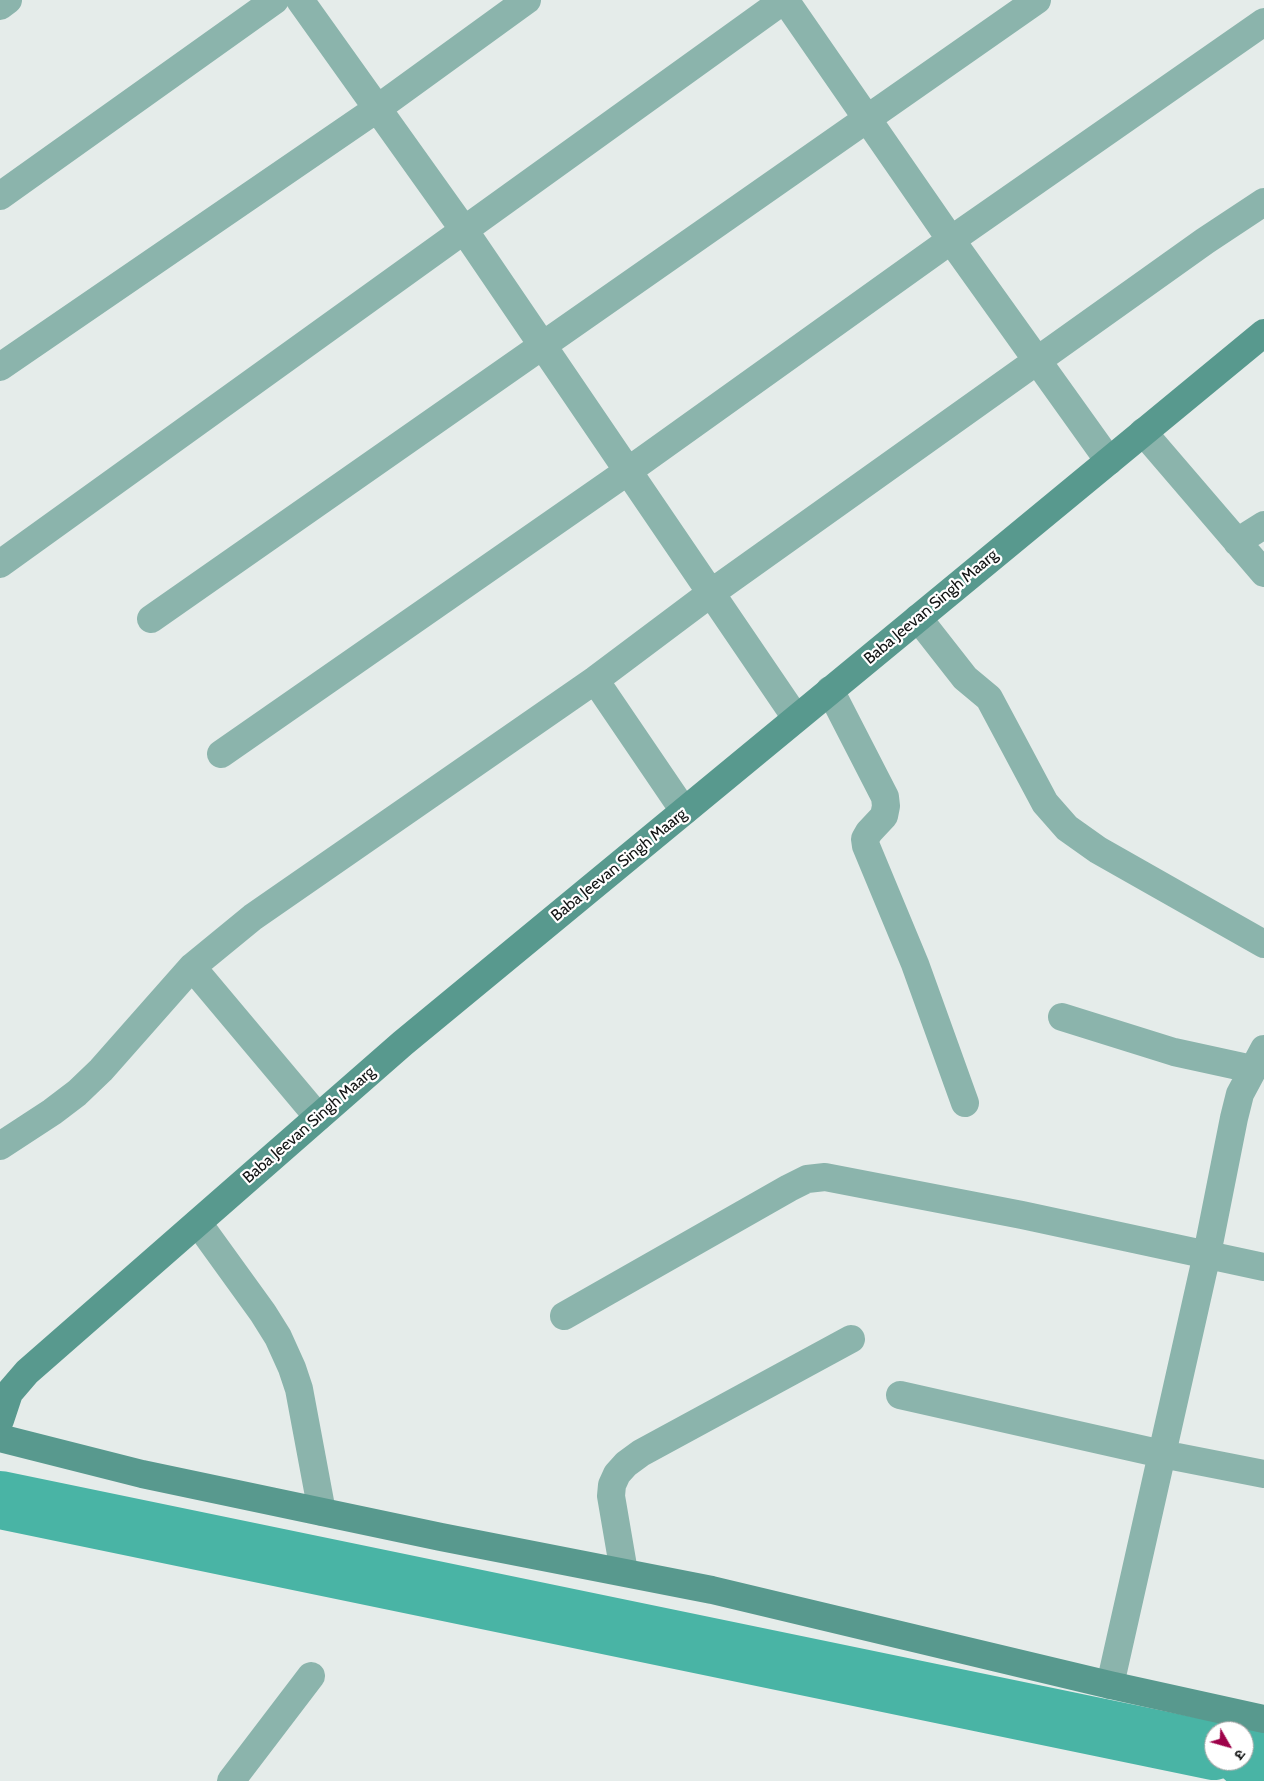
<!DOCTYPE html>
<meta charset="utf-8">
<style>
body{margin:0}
#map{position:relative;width:1264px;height:1781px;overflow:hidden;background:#e5ecea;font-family:Cabin,"Noto Sans Devanagari",sans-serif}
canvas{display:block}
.north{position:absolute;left:1204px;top:1721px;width:50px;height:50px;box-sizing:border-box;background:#fff;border:1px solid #a0a1a1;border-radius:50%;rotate:128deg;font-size:14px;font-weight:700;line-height:20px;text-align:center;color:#111313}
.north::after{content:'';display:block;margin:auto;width:18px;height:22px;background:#9e034a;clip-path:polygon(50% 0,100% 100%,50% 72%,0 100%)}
</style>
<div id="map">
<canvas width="1264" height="1781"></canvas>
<div class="north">उ</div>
</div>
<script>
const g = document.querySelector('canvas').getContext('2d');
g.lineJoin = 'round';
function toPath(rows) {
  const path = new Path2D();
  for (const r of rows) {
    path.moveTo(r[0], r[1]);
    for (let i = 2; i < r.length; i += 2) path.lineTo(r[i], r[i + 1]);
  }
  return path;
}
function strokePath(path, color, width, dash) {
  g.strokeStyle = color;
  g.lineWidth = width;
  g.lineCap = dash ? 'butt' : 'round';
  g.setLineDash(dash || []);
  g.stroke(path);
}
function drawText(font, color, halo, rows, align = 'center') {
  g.font = font + ' Cabin,sans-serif';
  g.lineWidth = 4.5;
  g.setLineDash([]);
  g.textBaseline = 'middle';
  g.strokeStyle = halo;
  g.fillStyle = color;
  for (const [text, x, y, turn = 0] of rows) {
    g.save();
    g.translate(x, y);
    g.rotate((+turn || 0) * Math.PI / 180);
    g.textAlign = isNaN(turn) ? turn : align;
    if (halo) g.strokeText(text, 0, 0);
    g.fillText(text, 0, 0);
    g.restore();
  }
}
strokePath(toPath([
 [0,1500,1214,1751],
 [1244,1758,1264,1762]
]), '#49b4a5', 58);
strokePath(toPath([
 [300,0,464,230,796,718],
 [785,0,951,240,1109,461],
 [0,6,8,0],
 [0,196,275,0],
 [0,367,378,108,527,0],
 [1143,432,1264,573],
 [1237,542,1264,525],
 [0,564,784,0],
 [918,618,965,678,989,698,1045,803,1067,828,1098,850,1264,944],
 [151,619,1037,0],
 [595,680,684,811],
 [830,690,885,797,886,806,884,816,869,832,865,839,866,846,915,964,965,1103],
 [221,754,628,471,951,240,1264,22],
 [192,967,318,1117],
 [1062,1017,1174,1052,1252,1069],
 [0,1146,52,1112,77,1093,101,1070,192,967,253,917,595,680,711,593,1205,241,1264,202],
 [198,1223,263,1313,278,1337,292,1368,299,1389,322,1512],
 [564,1316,789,1188,807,1179,825,1177,1022,1215,1264,1267],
 [900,1395,1162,1454,1264,1474],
 [624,1572,611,1496,612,1485,617,1474,626,1464,641,1453,851,1339],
 [1110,1685,1207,1254,1234,1118,1240,1094,1264,1049],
 [231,1781,311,1676]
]), '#8bb4ac', 28);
strokePath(toPath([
 [0,1420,9,1393,27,1372,403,1043,1264,333],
 [0,1438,142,1474,441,1537,712,1590,1110,1685,1264,1719]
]), '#58998e', 28);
drawText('16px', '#111313', '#fff', [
 ["Baba Jeevan Singh Maarg",931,607,-40],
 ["Baba Jeevan Singh Maarg",619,865,-39],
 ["Baba Jeevan Singh Maarg",309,1125,-41]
]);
</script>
